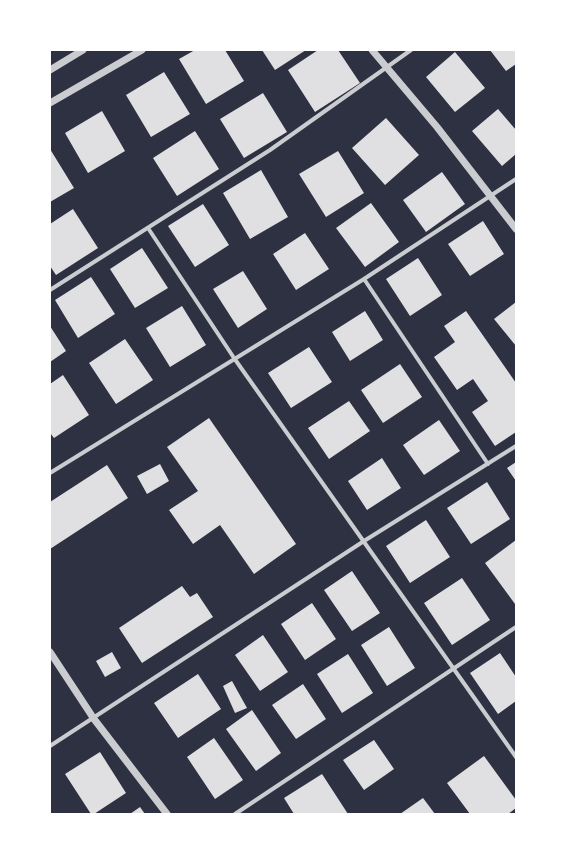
<!DOCTYPE html>
<style>
body{margin:0}
#map{position:relative;width:566px;height:864px;overflow:hidden;background:#2d3142;font-family:Roboto,sans-serif}
canvas{display:block}
.frame{position:absolute;inset:0;border:51px solid #fff;pointer-events:none}
</style>
<div id="map">
<canvas width="566" height="864"></canvas>
<div class="frame"></div>
</div>
<script>
const g = document.querySelector('canvas').getContext('2d');
g.lineJoin = 'round';
function fill(path, color) {
  g.fillStyle = color;
  g.fill(path, 'evenodd');
}
function toPath(rows) {
  const path = new Path2D();
  for (const r of rows) {
    path.moveTo(r[0], r[1]);
    for (let i = 2; i < r.length; i += 2) path.lineTo(r[i], r[i + 1]);
  }
  return path;
}
function strokePath(path, color, width, dash) {
  g.strokeStyle = color;
  g.lineWidth = width;
  g.lineCap = dash ? 'butt' : 'round';
  g.setLineDash(dash || []);
  g.stroke(path);
}
fill(toPath([
 [195,50,225,50,244,81,206,104,179,59],
 [262,50,306,50,275,70],
 [318,50,338,50,360,83,315,112,288,70],
 [490,50,516,50,516,64,506,71],
 [455,52,485,88,455,112,426,77],
 [164,72,190,114,151,137,126,95],
 [263,93,287,132,244,158,220,119],
 [498,109,516,130,516,154,502,166,472,131],
 [102,111,125,151,88,173,65,133],
 [386,118,419,155,385,185,352,148],
 [195,131,219,169,177,196,153,158],
 [50,149,74,188,50,202],
 [338,151,364,193,326,217,299,174],
 [261,170,288,217,250,239,223,193],
 [442,172,465,204,426,232,403,200],
 [371,203,399,242,365,267,336,228],
 [203,204,229,245,195,267,168,226],
 [73,209,98,248,56,275,50,266,50,224],
 [483,221,504,254,470,276,448,244],
 [305,233,329,269,296,290,273,254],
 [142,248,168,288,135,308,110,269],
 [418,258,442,295,410,316,386,279],
 [243,271,267,309,238,328,213,289],
 [91,277,115,314,78,338,55,300],
 [516,302,516,346,494,319],
 [182,306,206,345,170,367,146,328],
 [365,311,383,340,350,361,332,332],
 [466,311,516,383,516,432,495,446,472,412,488,401,473,379,457,390,434,357,455,342,444,326],
 [50,326,66,351,50,362],
 [125,339,153,380,116,404,89,363],
 [309,347,332,382,291,408,268,373],
 [400,364,422,397,383,423,361,390],
 [63,375,89,415,54,438,50,433,50,384],
 [349,401,370,431,329,459,308,428],
 [209,418,296,544,254,574,220,525,193,544,169,510,198,491,167,447],
 [439,420,460,451,424,475,403,445],
 [382,458,401,488,367,510,348,481],
 [516,462,516,481,507,468],
 [160,464,169,481,147,494,137,476],
 [107,465,128,498,50,549,50,502],
 [487,482,510,519,471,544,447,508],
 [426,520,450,557,410,583,386,546],
 [516,540,516,603,515,604,485,563],
 [352,571,380,613,352,631,324,590],
 [462,578,490,620,452,645,424,603],
 [182,586,190,597,197,593,213,617,142,663,119,628],
 [312,603,336,639,305,660,281,624],
 [389,627,415,668,387,686,361,645],
 [263,635,288,672,260,691,235,655],
 [112,652,121,668,105,677,96,661],
 [500,653,516,677,516,701,498,714,470,673],
 [348,654,373,693,342,713,317,674],
 [198,674,221,709,178,738,154,703],
 [232,681,247,708,235,713,223,686],
 [303,684,326,719,296,739,272,705],
 [252,710,281,753,256,771,226,729],
 [214,738,243,780,215,799,187,757],
 [374,740,394,769,364,790,343,760],
 [100,752,126,793,94,814,91,814,65,774],
 [484,756,516,800,516,808,508,814,470,814,447,783],
 [322,774,348,814,294,814,284,798],
 [423,798,435,814,400,814],
 [140,807,145,814,130,814]
]), '#e0e0e3');
strokePath(toPath([
 [148,228,234,358,516,757],
 [364,279,488,464],
 [50,290,270,150,411,50],
 [50,473,364,279,516,179],
 [50,746,364,541,516,446],
 [235,814,516,627]
]), '#caccd0', 4);
strokePath(toPath([
 [372,50,437,127,516,229],
 [50,70,83,50],
 [50,103,142,50],
 [50,652,94,719,167,814]
]), '#caccd0', 7);
</script>
